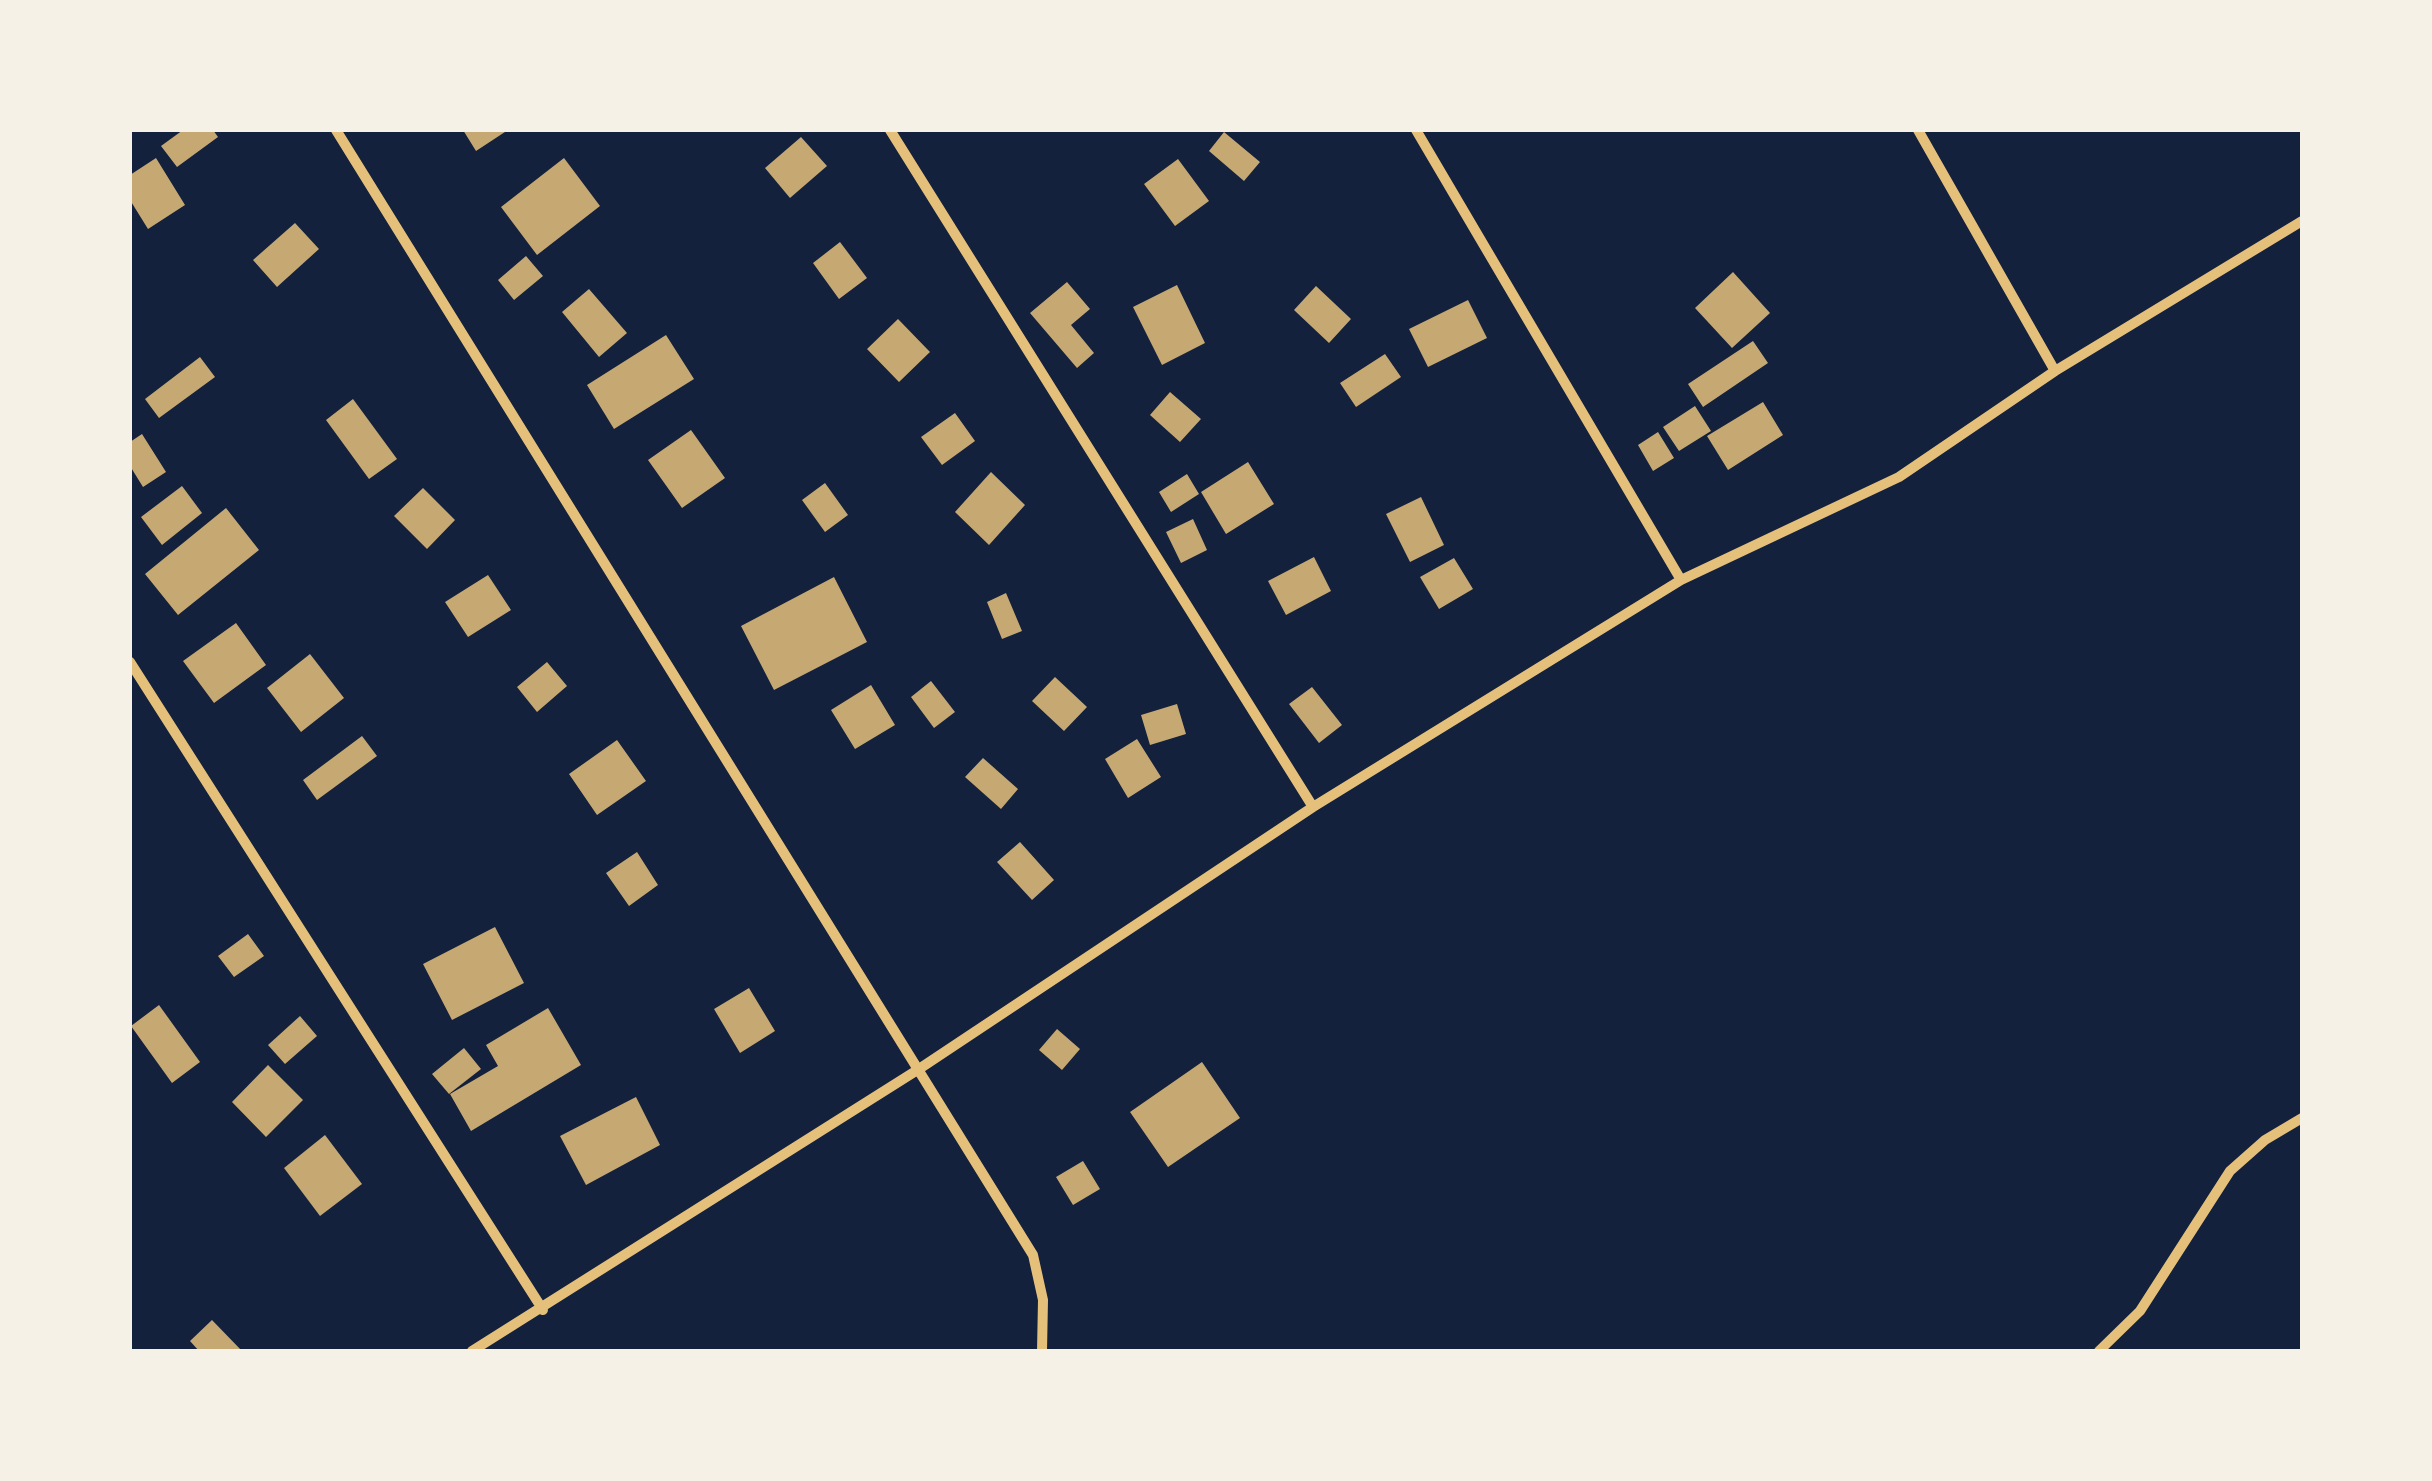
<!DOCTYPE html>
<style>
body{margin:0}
#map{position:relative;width:2432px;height:1481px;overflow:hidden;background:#14213d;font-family:"Sofia Sans Condensed",sans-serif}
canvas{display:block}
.frame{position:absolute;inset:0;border:132px solid #f6f1e7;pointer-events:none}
</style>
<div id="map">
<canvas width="2432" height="1481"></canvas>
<div class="frame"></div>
</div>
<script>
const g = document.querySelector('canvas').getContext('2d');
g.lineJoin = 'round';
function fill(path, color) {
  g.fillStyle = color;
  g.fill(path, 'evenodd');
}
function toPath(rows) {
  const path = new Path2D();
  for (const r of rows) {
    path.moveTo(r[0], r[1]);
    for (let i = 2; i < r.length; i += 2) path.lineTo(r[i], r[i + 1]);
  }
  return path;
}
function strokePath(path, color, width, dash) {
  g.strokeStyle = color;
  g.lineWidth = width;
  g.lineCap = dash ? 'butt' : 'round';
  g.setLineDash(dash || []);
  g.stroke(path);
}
fill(toPath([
 [183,130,213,130,218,137,177,167,161,146],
 [463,130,508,130,476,151],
 [1224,132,1260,162,1244,181,1209,151],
 [801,137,827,166,790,198,765,168],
 [156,158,185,205,148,229,130,200,130,175],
 [564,158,600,206,537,255,501,207],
 [1178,159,1209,201,1175,226,1144,184],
 [295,223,319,249,277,287,253,260],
 [840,242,867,278,839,299,813,263],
 [526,256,543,276,514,300,498,280],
 [1733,272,1770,313,1732,348,1695,308],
 [1067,282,1090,309,1071,325,1094,353,1077,368,1030,313],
 [1177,285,1205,343,1162,365,1133,307],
 [1316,286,1351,319,1329,343,1294,310],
 [589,289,627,333,599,357,562,312],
 [1468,300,1487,338,1428,367,1409,329],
 [898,319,930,352,899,382,867,349],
 [666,335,694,379,614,429,587,385],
 [1753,341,1768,363,1703,407,1688,384],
 [1385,354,1401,377,1356,407,1340,383],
 [200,357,215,377,159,418,145,399],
 [1170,392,1201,419,1180,442,1150,415],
 [353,399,397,459,369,479,326,420],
 [1763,402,1783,435,1728,470,1707,436],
 [1695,406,1711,431,1679,451,1663,427],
 [955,413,975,441,942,465,921,437],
 [691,430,725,478,682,508,648,460],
 [1658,432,1674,458,1653,471,1638,445],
 [142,434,166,472,143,487,130,466,130,442],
 [1248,462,1274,504,1226,534,1201,492],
 [991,472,1025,505,989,545,955,512],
 [1187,474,1199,494,1171,512,1159,492],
 [825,483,848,515,825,532,802,500],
 [182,486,202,513,162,545,141,517],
 [423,488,455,520,427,549,394,516],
 [1421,497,1444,545,1410,562,1386,514],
 [226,508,259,550,178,615,145,574],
 [1193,519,1207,550,1181,563,1166,532],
 [1314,557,1331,591,1286,615,1268,581],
 [1454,558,1473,589,1439,609,1420,577],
 [488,575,511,610,468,637,445,602],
 [834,577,867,642,774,690,741,626],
 [1006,593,1022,631,1002,639,987,602],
 [236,623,266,665,214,703,183,661],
 [310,654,344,698,301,732,267,688],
 [547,662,567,686,537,712,517,687],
 [1055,677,1087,707,1064,731,1032,701],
 [931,681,955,712,934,728,911,697],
 [871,685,895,725,855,749,831,710],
 [1312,687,1342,725,1319,743,1289,704],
 [1177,704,1186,734,1150,745,1141,715],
 [362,736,377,756,317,800,303,780],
 [1137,739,1161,777,1128,798,1105,759],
 [617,740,646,781,597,815,569,774],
 [983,758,1018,789,1001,809,965,777],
 [1020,842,1054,880,1032,900,997,862],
 [637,852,658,885,629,906,606,873],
 [495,927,524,983,452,1020,423,964],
 [248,934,264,956,234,977,218,956],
 [749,988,775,1031,740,1053,714,1009],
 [159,1005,200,1062,172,1083,131,1026],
 [548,1008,581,1065,471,1131,450,1094,498,1066,486,1045],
 [300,1016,317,1036,285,1064,268,1045],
 [1057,1029,1080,1049,1062,1070,1039,1050],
 [464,1048,481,1069,449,1094,432,1074],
 [1202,1062,1240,1118,1168,1167,1130,1112],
 [268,1065,303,1100,266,1137,232,1102],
 [636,1097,660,1145,586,1185,560,1136],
 [325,1135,362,1184,320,1216,284,1168],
 [1083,1161,1100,1189,1073,1205,1056,1177],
 [212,1320,242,1351,199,1351,190,1341]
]), '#c6a872');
strokePath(toPath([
 [336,130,1033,1255,1043,1300,1042,1351],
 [890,130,1313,807],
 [1416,130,1681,580],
 [1918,130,2055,371],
 [130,662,543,1310],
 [472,1351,919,1069,1313,807,1681,580,1899,477,2055,371,2302,221],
 [2099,1351,2140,1311,2230,1171,2265,1140,2302,1118]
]), '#e5c07b', 10);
</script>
